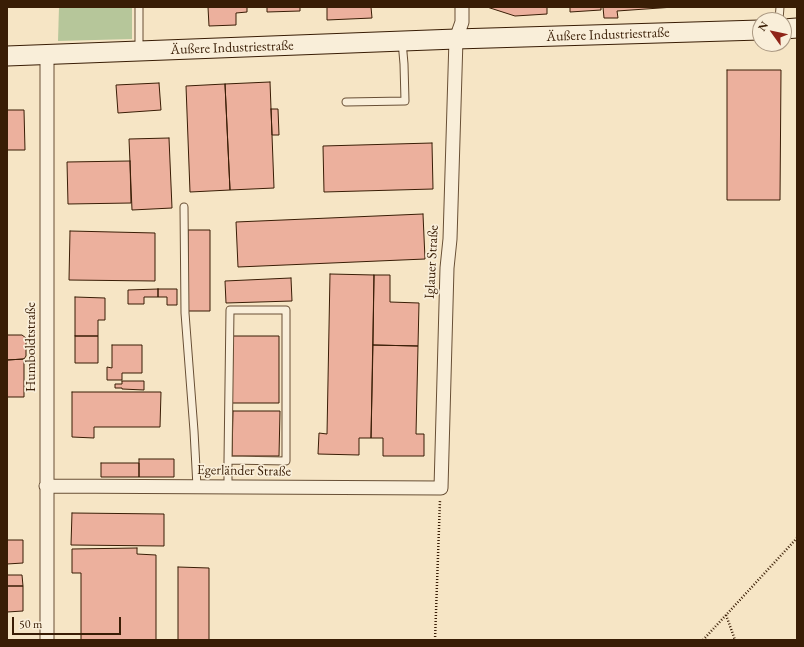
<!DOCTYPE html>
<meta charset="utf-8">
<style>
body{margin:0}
#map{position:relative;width:804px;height:647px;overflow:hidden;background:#f6e5c5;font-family:"EB Garamond",serif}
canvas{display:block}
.frame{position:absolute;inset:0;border:8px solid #391d05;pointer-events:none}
.north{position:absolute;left:752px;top:12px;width:40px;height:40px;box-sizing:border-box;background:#f9eed9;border:1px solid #ac9a84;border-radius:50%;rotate:303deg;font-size:11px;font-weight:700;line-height:16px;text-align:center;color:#391d05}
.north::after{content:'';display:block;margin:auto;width:14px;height:18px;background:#8f2418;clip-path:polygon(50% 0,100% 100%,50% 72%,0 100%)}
.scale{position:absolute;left:12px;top:617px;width:109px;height:18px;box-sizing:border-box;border:2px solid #391d05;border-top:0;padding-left:5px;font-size:12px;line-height:14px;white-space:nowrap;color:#391d05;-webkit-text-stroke:3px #f9eed9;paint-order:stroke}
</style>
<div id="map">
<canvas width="804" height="647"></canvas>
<div class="frame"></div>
<div class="north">N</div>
<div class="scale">50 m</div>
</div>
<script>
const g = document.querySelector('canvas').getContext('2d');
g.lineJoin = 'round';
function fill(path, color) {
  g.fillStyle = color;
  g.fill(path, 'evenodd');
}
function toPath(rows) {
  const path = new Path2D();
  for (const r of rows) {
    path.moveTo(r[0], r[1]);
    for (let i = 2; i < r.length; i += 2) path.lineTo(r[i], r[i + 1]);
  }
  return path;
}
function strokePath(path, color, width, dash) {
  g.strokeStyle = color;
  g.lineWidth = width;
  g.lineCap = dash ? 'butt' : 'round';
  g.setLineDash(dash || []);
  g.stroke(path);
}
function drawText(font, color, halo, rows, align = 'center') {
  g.font = font + ' "EB Garamond",serif';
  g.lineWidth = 3.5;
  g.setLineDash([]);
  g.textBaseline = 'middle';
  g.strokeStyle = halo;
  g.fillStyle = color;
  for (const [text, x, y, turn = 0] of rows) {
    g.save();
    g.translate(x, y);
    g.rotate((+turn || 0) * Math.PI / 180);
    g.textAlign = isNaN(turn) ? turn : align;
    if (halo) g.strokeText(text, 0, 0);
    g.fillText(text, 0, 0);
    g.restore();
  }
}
fill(toPath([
 [59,7,132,7,132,39,58,41]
]), '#b6c69a');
const building = toPath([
 [208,7,247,7,247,12,236,13,236,25,209,26,208,7],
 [267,7,300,7,300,11,267,12,267,7],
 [327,7,371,7,372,18,327,20,327,7],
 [487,7,547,7,547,14,515,16,487,7],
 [570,7,601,7,601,10,570,12,570,7],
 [603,7,674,7,617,11,618,18,604,18,603,7],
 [727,70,781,70,780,200,727,200,727,70],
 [270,82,274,188,230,190,225,84,270,82],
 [159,83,161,110,118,113,116,85,159,83],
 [225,84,230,190,190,192,186,86,225,84],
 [271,109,278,109,279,135,272,135,271,109],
 [7,110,24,110,25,150,7,150,7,110],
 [169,138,172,208,132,210,129,139,169,138],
 [432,143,433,189,324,192,323,146,432,143],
 [130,161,131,203,68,204,67,162,130,161],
 [423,214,425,259,238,267,236,222,423,214],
 [188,230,210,230,210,311,188,311,188,230],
 [70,231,155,233,155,281,69,280,70,231],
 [330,274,374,275,371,438,359,438,359,455,318,454,319,433,327,434,330,274],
 [374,275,390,275,390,302,419,303,418,346,373,345,374,275],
 [291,278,292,301,226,303,225,281,291,278],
 [158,289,177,289,177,305,167,305,167,297,158,297,158,289],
 [158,289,158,297,144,297,144,304,128,304,128,290,158,289],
 [75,297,105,298,105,320,98,320,98,336,75,336,75,297],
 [7,335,22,335,26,338,26,356,24,359,7,360,7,335],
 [75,336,98,336,98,363,75,363,75,336],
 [233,336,279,336,279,403,232,403,233,336],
 [112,345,142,345,142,373,122,373,122,380,107,380,107,367,112,368,112,345],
 [373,345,418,346,416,434,424,434,424,456,383,456,383,438,371,438,373,345],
 [24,359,24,397,7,397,7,360,24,359],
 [122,381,144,381,144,390,122,389,122,388,115,388,115,384,122,384,122,381],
 [72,392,161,392,160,427,94,427,94,438,72,437,72,392],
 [233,411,280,411,279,456,232,456,233,411],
 [139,459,174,459,174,477,139,477,139,459],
 [101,463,139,463,139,477,101,477,101,463],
 [72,513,164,514,164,546,71,545,72,513],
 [7,540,23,540,23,563,7,564,7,540],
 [137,548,137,554,156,555,156,640,81,640,81,573,72,573,72,549,137,548],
 [178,567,209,568,209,640,178,640,178,567],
 [7,575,22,575,23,586,7,586,7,575],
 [7,586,23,586,23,611,7,612,7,586]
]);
fill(building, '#ecb09d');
strokePath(building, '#391d05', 1);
const lane = toPath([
 [139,7,139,51],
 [779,20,780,7],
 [346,102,405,101,404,64,402,41],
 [184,207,185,313,194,431,197,487],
 [228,460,286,461,286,310,230,310,228,460,228,487]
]);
const street = toPath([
 [46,486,441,488,447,268,450,239,456,39,462,22,462,7],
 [47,640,47,55]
]);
const secondary = toPath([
 [784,29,797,28],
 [7,56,456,39,760,30]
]);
strokePath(lane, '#684f35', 9);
strokePath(street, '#684f35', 15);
strokePath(secondary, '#391d05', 21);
strokePath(toPath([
 [726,615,735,640],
 [435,640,440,500],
 [703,640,797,538]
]), '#391d05', 2.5, [1, 2]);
strokePath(lane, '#f9eed9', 7);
strokePath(street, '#f9eed9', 13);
strokePath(secondary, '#f9eed9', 19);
drawText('14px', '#391d05', '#f9eed9', [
 ["Äußere Industriestraße",608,35,-2],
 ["Äußere Industriestraße",232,48,-2],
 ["Iglauer Straße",432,262,-87],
 ["Humboldtstraße",31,347,-90],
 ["Egerländer Straße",244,471,1]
]);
</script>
